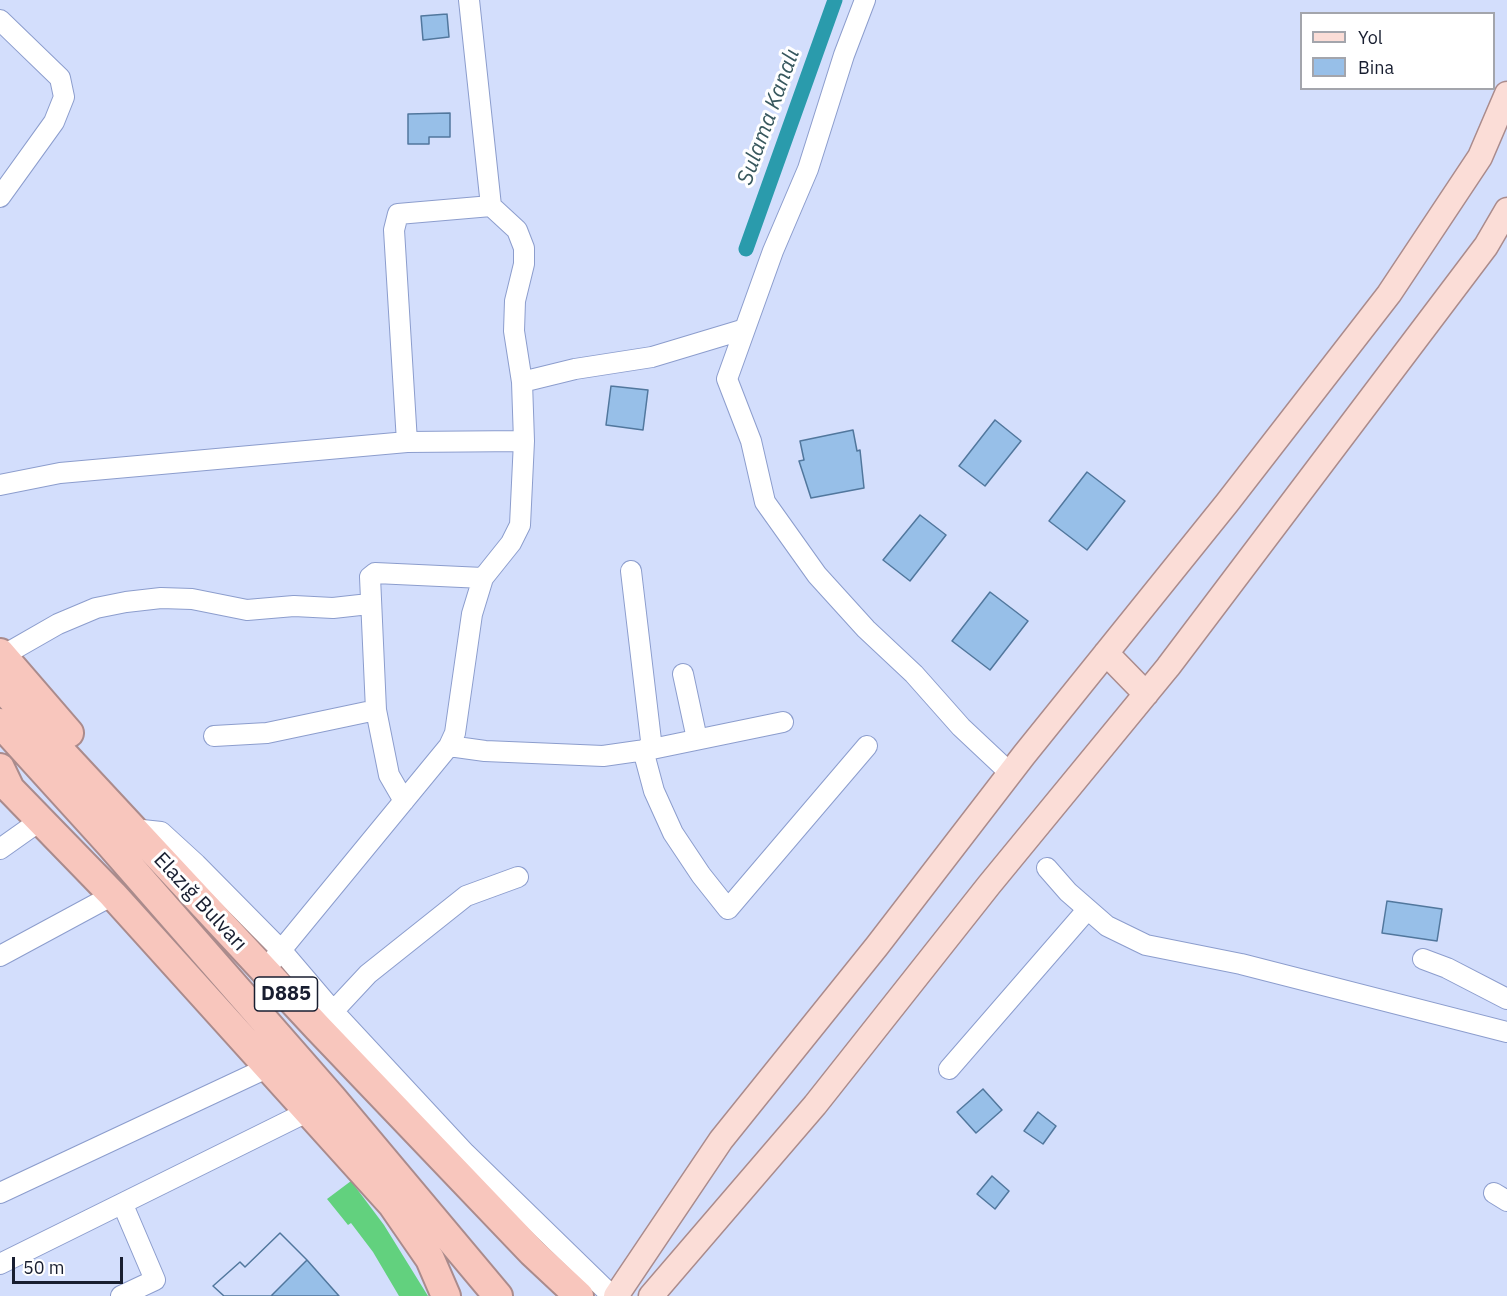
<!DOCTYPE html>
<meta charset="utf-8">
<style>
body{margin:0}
#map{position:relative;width:1507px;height:1296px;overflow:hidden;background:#d3defc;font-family:"IBM Plex Sans",sans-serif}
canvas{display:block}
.legend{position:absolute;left:1300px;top:12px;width:195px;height:78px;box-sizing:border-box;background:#fff;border:2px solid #a3a5ac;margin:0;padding:8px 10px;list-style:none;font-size:18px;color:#181e30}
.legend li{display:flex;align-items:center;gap:12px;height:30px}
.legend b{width:30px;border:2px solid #a3a5ac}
.scale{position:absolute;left:12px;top:1257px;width:111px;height:27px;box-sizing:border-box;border:3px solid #181e30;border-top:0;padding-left:8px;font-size:18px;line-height:21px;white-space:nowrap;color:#181e30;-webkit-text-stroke:4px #fff;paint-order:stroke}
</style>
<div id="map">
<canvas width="1507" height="1296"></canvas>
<ul class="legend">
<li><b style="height:8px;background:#fbddd7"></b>Yol</li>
<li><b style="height:16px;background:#97bfe8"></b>Bina</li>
</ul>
<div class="scale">50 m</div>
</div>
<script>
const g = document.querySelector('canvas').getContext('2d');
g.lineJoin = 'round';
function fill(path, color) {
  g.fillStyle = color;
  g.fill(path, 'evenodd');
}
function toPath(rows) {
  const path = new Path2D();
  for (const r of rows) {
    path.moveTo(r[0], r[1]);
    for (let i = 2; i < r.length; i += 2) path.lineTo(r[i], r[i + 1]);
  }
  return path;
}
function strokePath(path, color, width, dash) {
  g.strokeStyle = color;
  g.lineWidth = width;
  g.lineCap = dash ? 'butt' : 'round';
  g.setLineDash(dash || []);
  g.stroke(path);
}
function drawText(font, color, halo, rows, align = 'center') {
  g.font = font + ' "IBM Plex Sans",sans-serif';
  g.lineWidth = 6;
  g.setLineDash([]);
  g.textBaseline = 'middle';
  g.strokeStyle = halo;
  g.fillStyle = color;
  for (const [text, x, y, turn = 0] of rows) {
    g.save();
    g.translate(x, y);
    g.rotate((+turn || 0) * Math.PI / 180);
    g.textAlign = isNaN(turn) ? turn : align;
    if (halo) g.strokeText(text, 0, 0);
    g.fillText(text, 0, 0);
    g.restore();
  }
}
fill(toPath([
 [351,1181,384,1225,428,1296,399,1296,373,1252,351,1223,348,1225,327,1199]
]), '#62d17e');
strokePath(toPath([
 [746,249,835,0]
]), '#2a9bac', 15);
const building = toPath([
 [447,14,449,37,423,40,421,16,447,14],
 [450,113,450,137,429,137,429,144,408,144,408,114,450,113],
 [611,386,648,390,643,430,606,425,611,386],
 [995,420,1021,441,985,486,959,466,995,420],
 [853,430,857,451,860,450,864,488,811,498,799,461,804,460,800,441,853,430],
 [1087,472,1125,501,1087,550,1049,521,1087,472],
 [920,515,946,535,910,581,883,560,920,515],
 [990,592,1028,621,990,670,952,641,990,592],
 [1387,901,1442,909,1437,941,1382,933,1387,901],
 [983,1089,1002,1110,976,1133,957,1112,983,1089],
 [1038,1112,1056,1126,1043,1144,1024,1131,1038,1112],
 [992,1176,1009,1191,995,1209,977,1194,992,1176],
 [280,1233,307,1260,339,1296,224,1296,213,1286,240,1262,245,1267,280,1233],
 [280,1233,307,1260,271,1296,224,1296,213,1286,240,1262,245,1267,280,1233]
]);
fill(building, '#97bfe8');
strokePath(building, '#51779d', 1.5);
const minor = toPath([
 [865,0,844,55,808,169,773,251,727,379,751,441,765,502,817,575,866,629,914,674,961,727,1010,773],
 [0,20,60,78,64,97,54,122,0,197],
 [522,382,575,369,652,357,745,329],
 [407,442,394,230,398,214,491,206],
 [0,485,60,473,407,442,524,441],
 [631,571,652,749],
 [2,656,58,624,96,608,126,602,161,598,192,599,247,610,294,606,333,608,369,604],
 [683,674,697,739],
 [214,736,267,733,376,710],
 [449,746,485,751,603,756,652,749,783,722],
 [643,750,654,791,673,833,701,875,728,909,867,746],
 [404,801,389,775,376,710,370,577,375,573,483,578],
 [133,829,161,832,196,864,281,950,333,1011,465,1153,612,1296],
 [0,849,41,820],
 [1047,868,1068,892,1107,926,1146,945,1241,964,1507,1032],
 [0,956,113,895],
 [1423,959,1447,968,1507,999],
 [264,971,449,746,455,733,472,614,483,578,511,543,520,525,524,441,522,382,514,331,515,301,524,264,524,248,517,230,491,206,469,0],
 [326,1019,368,974,466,896,518,877],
 [949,1069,1087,910],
 [0,1193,269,1067],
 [1494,1193,1507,1201],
 [0,1264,307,1112],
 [121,1296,155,1280,123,1205]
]);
const major = toPath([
 [1106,653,1146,694],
 [616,1296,721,1140,877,946,1024,755,1227,503,1389,294,1480,157,1507,94],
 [651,1296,815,1105,989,885,1168,667,1486,246,1507,210]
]);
const highway = toPath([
 [0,653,69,733],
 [0,686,318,1028,532,1252,579,1296],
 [0,723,110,844,332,1098,498,1296],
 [0,768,10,789,113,895,392,1204,430,1259,446,1296]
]);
strokePath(minor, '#8c9dcd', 22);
strokePath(major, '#aa8b8c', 27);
strokePath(highway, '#aa8b8c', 32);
strokePath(minor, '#fff', 20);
strokePath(major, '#fbddd7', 24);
strokePath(highway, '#f8c6bd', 28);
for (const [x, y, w] of [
 [286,994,63]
]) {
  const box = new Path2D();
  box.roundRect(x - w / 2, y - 17, w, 34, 4.5);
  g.fillStyle = '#fff';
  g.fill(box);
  strokePath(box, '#181e30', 1.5);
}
drawText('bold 20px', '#181e30', null, [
 ["D885",286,994]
]);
drawText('21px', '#181e30', '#fff', [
 ["Elazığ Bulvarı",200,902,47]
]);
drawText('italic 22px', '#38585e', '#fff', [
 ["Sulama Kanalı",769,117,-70]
]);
</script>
